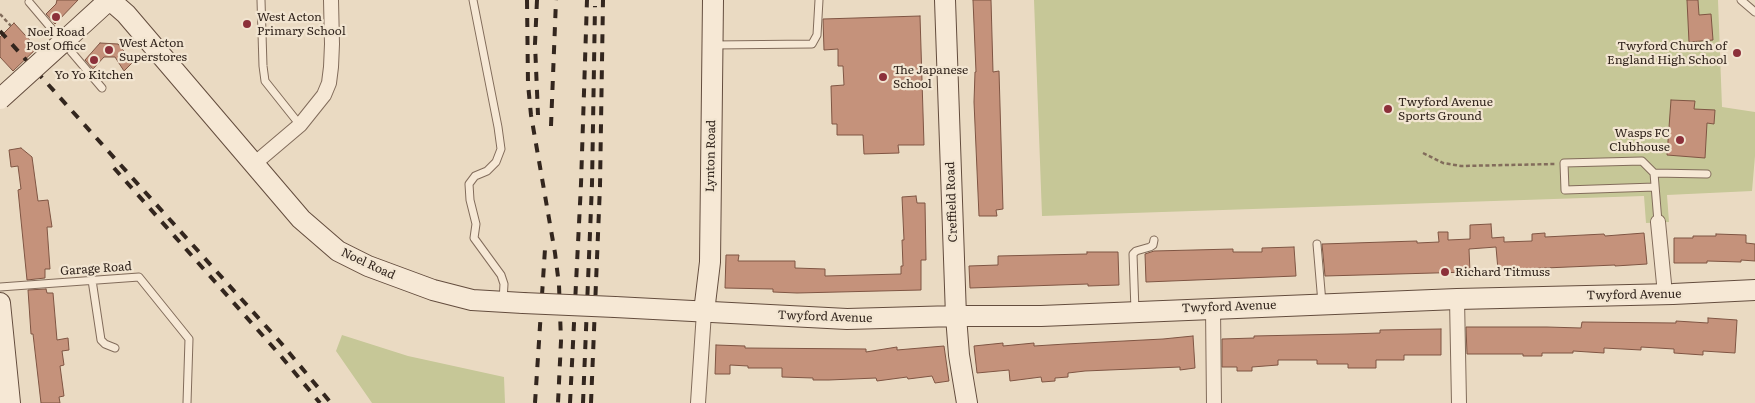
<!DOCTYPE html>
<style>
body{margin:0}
canvas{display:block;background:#eadac2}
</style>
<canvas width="1755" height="403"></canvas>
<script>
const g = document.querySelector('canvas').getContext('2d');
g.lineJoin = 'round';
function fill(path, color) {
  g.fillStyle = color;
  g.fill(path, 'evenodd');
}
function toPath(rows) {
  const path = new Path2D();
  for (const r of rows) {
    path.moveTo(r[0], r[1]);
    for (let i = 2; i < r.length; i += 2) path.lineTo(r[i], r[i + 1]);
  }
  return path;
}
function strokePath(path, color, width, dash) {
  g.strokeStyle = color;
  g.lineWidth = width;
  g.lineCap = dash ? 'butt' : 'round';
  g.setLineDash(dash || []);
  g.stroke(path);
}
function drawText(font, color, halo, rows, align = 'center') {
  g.font = font + ' Literata,serif';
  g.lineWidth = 4.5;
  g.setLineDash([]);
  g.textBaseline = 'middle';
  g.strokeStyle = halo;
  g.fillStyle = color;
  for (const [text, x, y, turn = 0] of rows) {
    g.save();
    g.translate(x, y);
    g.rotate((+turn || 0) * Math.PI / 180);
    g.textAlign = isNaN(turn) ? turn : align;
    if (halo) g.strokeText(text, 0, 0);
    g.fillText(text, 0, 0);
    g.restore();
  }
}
fill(toPath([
 [1034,0,1718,0,1722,107,1755,112,1755,156,1752,191,1667,195,1669,222,1646,223,1644,196,1042,216],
 [342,335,408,356,504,377,505,403,372,403,336,351]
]), '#c6c797');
const building = toPath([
 [57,0,78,0,55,24,46,14,56,4,57,0],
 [973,0,991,0,993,72,999,71,1003,209,996,210,997,216,979,216,974,102,975,72,976,72,973,0],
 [1687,0,1698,0,1699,15,1711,14,1713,40,1689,42,1687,0],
 [920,16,924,145,898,145,899,153,864,154,863,135,837,135,837,124,832,124,831,86,844,85,843,66,838,66,838,49,824,50,823,19,920,16],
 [14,23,37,48,13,71,0,57,0,37,14,23],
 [100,43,118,44,133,62,124,71,115,57,104,57,93,69,85,60,100,43],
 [1671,100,1695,101,1694,109,1715,110,1714,124,1707,123,1705,158,1667,155,1671,100],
 [21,148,32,157,38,201,48,200,52,227,47,227,50,269,45,269,45,278,27,280,18,190,21,189,18,166,11,167,9,150,21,148],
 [916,196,917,203,925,203,926,260,921,260,921,290,797,293,773,292,773,289,725,288,726,255,739,255,738,261,795,261,795,268,825,269,825,276,901,274,901,266,903,266,902,240,904,240,902,197,916,196],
 [1491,224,1492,238,1504,237,1504,242,1532,241,1532,234,1545,233,1545,237,1604,234,1605,236,1644,233,1647,264,1615,266,1615,265,1498,270,1496,247,1469,249,1470,272,1325,276,1322,244,1417,241,1417,243,1439,242,1438,232,1448,232,1448,240,1470,239,1470,225,1491,224],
 [1716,234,1746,235,1746,243,1755,244,1755,261,1741,260,1741,262,1707,261,1707,263,1674,263,1674,238,1693,238,1693,236,1716,236,1716,234],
 [1294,247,1296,276,1146,282,1145,254,1154,251,1233,249,1233,252,1262,252,1262,248,1294,247],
 [1087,252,1118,252,1119,285,1088,286,1088,284,970,288,969,266,998,265,998,256,1087,254,1087,252],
 [46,289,47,293,53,293,57,340,68,338,69,350,62,351,64,365,60,366,64,396,59,397,60,403,41,403,33,334,31,334,28,290,46,289],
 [1708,318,1737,320,1735,353,1703,351,1703,355,1674,353,1674,349,1641,347,1641,350,1604,348,1604,353,1573,351,1573,353,1542,353,1542,356,1523,356,1523,354,1467,354,1466,327,1547,327,1581,328,1582,322,1676,323,1676,321,1708,323,1708,318],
 [1441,329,1441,355,1404,355,1404,360,1376,360,1376,368,1348,368,1348,364,1317,364,1317,360,1278,360,1278,365,1252,367,1252,371,1237,371,1237,367,1222,367,1222,339,1254,338,1254,336,1348,334,1380,333,1380,330,1441,329],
 [1193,336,1195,368,1180,370,1180,367,1085,371,1068,373,1068,377,1055,378,1055,381,1042,382,1041,377,1010,381,1009,370,977,373,974,346,1003,343,1003,346,1034,343,1034,346,1066,344,1163,339,1193,336],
 [716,345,745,346,745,348,866,349,866,352,897,347,897,350,944,346,949,381,935,383,932,376,908,379,907,377,877,381,876,378,829,380,813,380,813,378,782,377,782,368,748,368,748,366,730,365,730,374,715,374,716,345]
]);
fill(building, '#c5927b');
strokePath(building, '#7f5543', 1);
const lane = toPath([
 [261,0,263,66,265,81,300,125],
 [473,0,498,127,501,149,496,162,487,171,475,176,469,184,470,200,476,224,474,238,501,275,504,284,503,301],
 [1741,0,1755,12],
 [29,2,102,88],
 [713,45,812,44,817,35,819,0],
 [1654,173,1642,161,1564,163,1565,190,1655,187],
 [1658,222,1654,173,1707,174],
 [1317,244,1322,303],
 [92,280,101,340,105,344,115,348],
 [0,287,139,277,189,339,187,403],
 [1135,311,1133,254,1136,251,1150,247,1153,245,1154,240]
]);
const street = toPath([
 [254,164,300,125,324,95,329,83,331,67,332,44,331,0],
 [1658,222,1665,294],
 [1457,299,1459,403],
 [1213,308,1214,403],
 [698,403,704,312]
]);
const secondary = toPath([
 [110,0,126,14,301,219,338,251,368,266,433,290,472,300,523,303],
 [945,0,956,316,959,355,967,403],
 [63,42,109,0],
 [0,303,10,403],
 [615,307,847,319,956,316,1041,316,1457,299,1673,294,1755,290],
 [704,312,710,262,713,0]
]);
strokePath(lane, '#826c5b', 9);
strokePath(street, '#826c5b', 16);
strokePath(secondary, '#644d3e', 22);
strokePath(toPath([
 [0,14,11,26],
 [1423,153,1443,163,1461,166,1555,164]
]), '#826c5b', 2.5, [4, 2.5]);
strokePath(lane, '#f6e8d5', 7);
strokePath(street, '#f6e8d5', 14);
strokePath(secondary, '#f6e8d5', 20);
strokePath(toPath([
 [527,0,528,84,531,115,555,253,559,285,561,341,558,403],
 [537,0,535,44,538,115],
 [0,31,281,343,331,403],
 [551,126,556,0],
 [114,168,280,355,320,403],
 [535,403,545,249],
 [570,403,581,184,587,0],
 [583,403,592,184,595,6],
 [591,403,600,186,603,0]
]), '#33261e', 4, [9, 9]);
const secondaryBridge = toPath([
 [0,99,63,42],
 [523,303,615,307]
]);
strokePath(secondaryBridge, '#644d3e', 22, []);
strokePath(secondaryBridge, '#f6e8d5', 20);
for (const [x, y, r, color] of [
 [56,17,5,"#8c303a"],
 [247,24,5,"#8c303a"],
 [109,50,5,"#8c303a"],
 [1737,53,5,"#8c303a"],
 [94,60,5,"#8c303a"],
 [883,77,5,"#8c303a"],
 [1388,109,5,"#8c303a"],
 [1680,140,5,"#8c303a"],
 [1445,272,5,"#8c303a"]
]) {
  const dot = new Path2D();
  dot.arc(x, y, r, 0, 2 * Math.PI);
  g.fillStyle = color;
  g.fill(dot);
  strokePath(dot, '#f2e5d1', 2);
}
drawText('12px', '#33261e', '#f2e5d1', [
 ["West Acton",257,17],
 ["Primary School",257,31],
 ["Noel Road",56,32,"center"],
 ["Post Office",56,46,"center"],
 ["West Acton",119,43],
 ["Superstores",119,57],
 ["Twyford Church of",1727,46,"right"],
 ["England High School",1727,60,"right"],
 ["The Japanese",893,70],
 ["School",893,84],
 ["Yo Yo Kitchen",94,75,"center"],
 ["Twyford Avenue",1398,102],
 ["Sports Ground",1398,116],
 ["Wasps FC",1670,133,"right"],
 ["Clubhouse",1670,147,"right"],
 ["Richard Titmuss",1455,272]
], 'left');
drawText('12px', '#33261e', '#f2e5d1', [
 ["Lynton Road",711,156,-89],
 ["Creffield Road",952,202,-92],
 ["Noel Road",368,264,25],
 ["Garage Road",96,269,-4],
 ["Twyford Avenue",1634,295,-1],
 ["Twyford Avenue",1229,307,-2],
 ["Twyford Avenue",825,317,2]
]);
</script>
